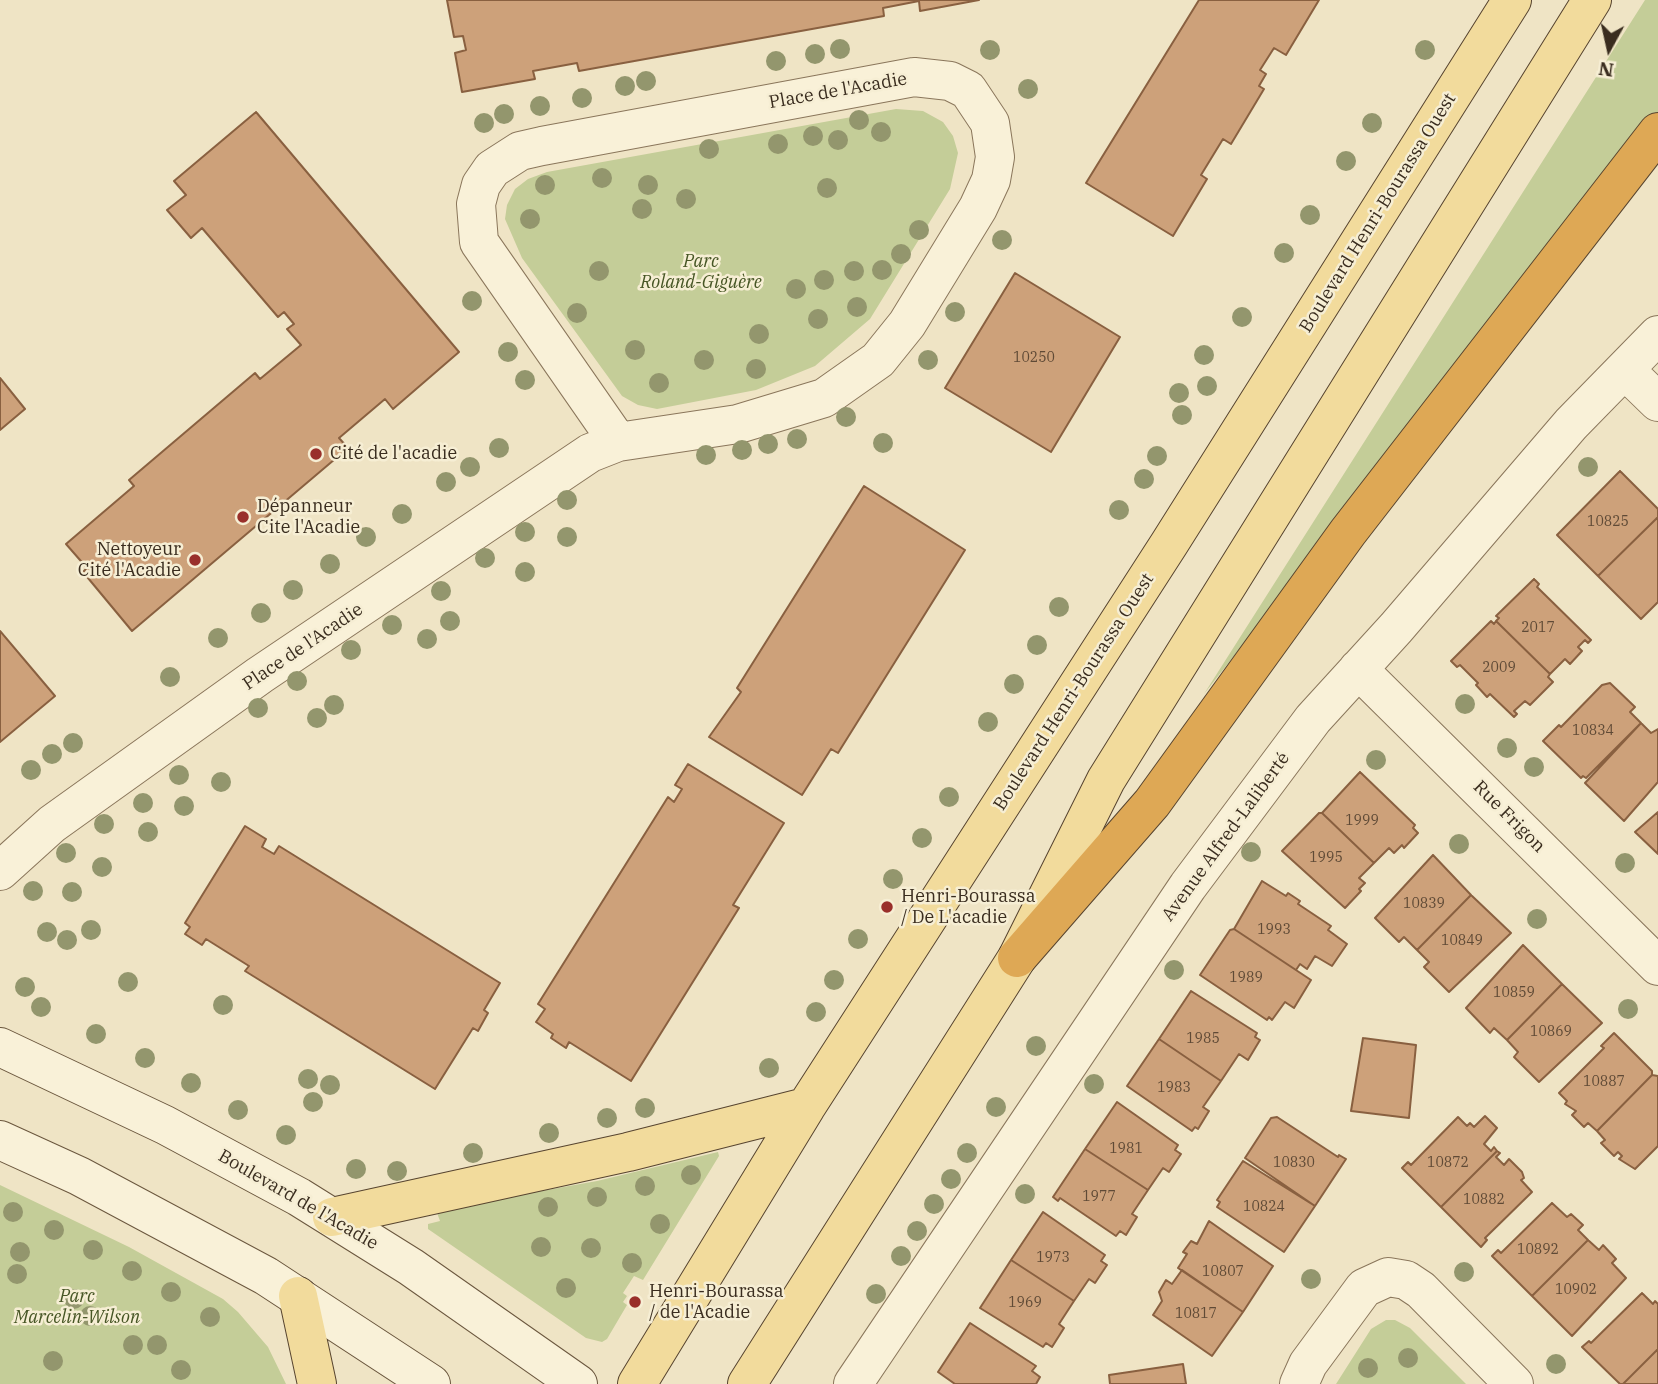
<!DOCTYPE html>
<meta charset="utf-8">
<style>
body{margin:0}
#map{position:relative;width:1658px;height:1384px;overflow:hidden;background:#efe4c5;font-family:"IBM Plex Serif",serif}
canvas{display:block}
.north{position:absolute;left:1574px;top:14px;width:70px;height:70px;-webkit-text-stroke:5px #f6eed4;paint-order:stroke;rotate:188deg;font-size:19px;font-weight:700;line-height:28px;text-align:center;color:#3a2d1f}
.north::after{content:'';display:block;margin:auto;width:24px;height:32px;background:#3a2d1f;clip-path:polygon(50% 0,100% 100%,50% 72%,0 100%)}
</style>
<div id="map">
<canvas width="1658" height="1384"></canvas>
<div class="north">N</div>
</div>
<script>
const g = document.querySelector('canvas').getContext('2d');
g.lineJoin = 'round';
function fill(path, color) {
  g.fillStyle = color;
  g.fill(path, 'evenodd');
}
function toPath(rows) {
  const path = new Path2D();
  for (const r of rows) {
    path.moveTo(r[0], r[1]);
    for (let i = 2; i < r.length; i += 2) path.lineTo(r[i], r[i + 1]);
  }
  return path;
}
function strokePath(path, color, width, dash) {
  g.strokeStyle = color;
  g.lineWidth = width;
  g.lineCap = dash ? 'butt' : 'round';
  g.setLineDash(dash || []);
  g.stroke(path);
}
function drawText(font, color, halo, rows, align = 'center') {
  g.font = font + ' "IBM Plex Serif",serif';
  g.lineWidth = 5;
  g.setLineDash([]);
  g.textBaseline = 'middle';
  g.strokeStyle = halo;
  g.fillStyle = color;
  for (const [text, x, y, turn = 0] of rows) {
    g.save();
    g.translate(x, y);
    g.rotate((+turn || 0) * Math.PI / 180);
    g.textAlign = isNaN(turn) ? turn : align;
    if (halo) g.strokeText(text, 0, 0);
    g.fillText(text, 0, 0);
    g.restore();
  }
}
fill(toPath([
 [1645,0,1658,0,1658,116,1204,694],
 [896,109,923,111,943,122,953,136,958,153,950,189,870,319,815,366,756,390,657,409,638,405,622,396,522,258,505,219,507,205,515,189,528,179,547,172],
 [718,1152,719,1156,643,1280,634,1276,623,1293,627,1296,623,1302,627,1305,607,1339,602,1342,586,1338,428,1229,428,1224,440,1221,436,1210,597,1181],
 [0,1185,129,1247,223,1299,238,1312,268,1347,286,1384,0,1384],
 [1386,1320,1395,1320,1410,1328,1466,1384,1336,1384,1371,1329]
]), '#c4cd98');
const building = toPath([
 [447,0,979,0,920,11,919,1,883,8,884,16,579,71,577,63,533,71,535,79,462,92,455,53,466,50,463,36,454,37,447,0],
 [1199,0,1319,0,1286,55,1274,48,1260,70,1266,74,1259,86,1264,89,1231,144,1223,139,1201,175,1207,179,1173,236,1086,183,1199,0],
 [256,112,459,352,393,409,385,399,339,438,348,448,132,631,83,572,87,568,66,544,134,486,129,480,255,373,260,379,301,345,287,329,294,324,284,312,278,317,202,228,191,238,167,210,186,195,174,181,256,112],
 [1015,273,1120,337,1051,452,945,388,1015,273],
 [0,378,25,409,0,430,0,378],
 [1620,471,1658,509,1658,517,1598,576,1557,535,1620,471],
 [864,486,965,550,838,753,831,749,802,795,709,737,741,692,737,688,864,486],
 [1658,517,1658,602,1641,619,1598,576,1658,517],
 [1534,579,1539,584,1537,587,1591,640,1588,643,1585,640,1578,647,1582,651,1570,664,1565,659,1550,674,1496,621,1499,618,1496,616,1534,579],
 [1491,621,1494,624,1496,621,1550,674,1548,677,1553,682,1530,705,1525,701,1514,711,1517,714,1514,717,1490,694,1487,697,1476,685,1478,683,1460,665,1457,667,1451,661,1491,621],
 [0,631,55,696,0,742,0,631],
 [1610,683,1635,707,1630,712,1641,723,1586,778,1583,776,1581,778,1543,741,1559,725,1561,727,1602,685,1610,683],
 [1641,723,1651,733,1658,729,1658,782,1624,821,1585,783,1641,723],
 [688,764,784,823,733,905,739,908,631,1081,569,1042,566,1048,551,1038,553,1034,536,1022,545,1009,538,1004,668,797,674,802,682,789,675,785,688,764],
 [1360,772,1415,825,1413,828,1418,833,1404,848,1402,845,1394,853,1389,848,1374,863,1322,813,1360,772],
 [1658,812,1658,854,1635,832,1658,812],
 [1319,813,1322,813,1374,863,1359,878,1365,883,1359,889,1361,891,1345,908,1282,851,1319,813],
 [245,826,266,839,262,847,274,854,279,846,500,983,484,1010,488,1013,478,1031,473,1028,435,1089,245,971,249,966,206,939,202,945,185,934,190,927,185,923,245,826],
 [1433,855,1471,895,1417,950,1404,937,1399,942,1375,918,1433,855],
 [1262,881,1286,896,1288,893,1300,901,1298,904,1331,926,1328,930,1347,944,1332,966,1315,956,1307,969,1300,964,1296,970,1234,929,1262,881],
 [1471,895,1511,933,1449,992,1424,967,1429,962,1417,950,1471,895],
 [1234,929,1311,980,1294,1008,1285,1002,1272,1020,1269,1017,1267,1020,1200,975,1230,930,1234,929],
 [1523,945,1562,984,1507,1040,1494,1028,1490,1033,1466,1008,1523,945],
 [1562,984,1602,1023,1539,1082,1514,1057,1518,1052,1507,1040,1562,984],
 [1191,991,1257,1033,1255,1037,1260,1040,1248,1060,1239,1054,1221,1081,1159,1039,1191,991],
 [1614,1033,1652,1071,1652,1075,1597,1131,1588,1123,1584,1127,1572,1115,1576,1111,1565,1104,1567,1101,1559,1093,1604,1048,1601,1046,1614,1033],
 [1363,1038,1416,1045,1409,1118,1351,1111,1363,1038],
 [1159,1039,1221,1081,1203,1107,1209,1111,1198,1129,1195,1127,1192,1131,1127,1086,1159,1039],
 [1652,1075,1658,1076,1658,1146,1635,1169,1619,1159,1622,1156,1618,1152,1614,1156,1601,1143,1605,1140,1597,1131,1652,1075],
 [1117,1102,1178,1145,1175,1150,1181,1154,1169,1172,1163,1168,1148,1190,1085,1149,1117,1102],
 [1485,1116,1497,1128,1484,1144,1491,1151,1494,1147,1497,1151,1441,1207,1402,1168,1408,1162,1411,1165,1458,1117,1467,1126,1470,1123,1474,1127,1485,1116],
 [1277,1117,1338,1157,1339,1155,1346,1159,1315,1206,1245,1158,1271,1118,1277,1117],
 [1085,1149,1148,1190,1132,1214,1137,1217,1126,1235,1120,1231,1116,1236,1060,1198,1058,1201,1053,1197,1085,1149],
 [1497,1151,1500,1153,1496,1157,1504,1165,1509,1159,1522,1172,1524,1178,1521,1180,1532,1192,1485,1238,1487,1240,1481,1247,1441,1207,1497,1151],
 [1243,1161,1315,1206,1284,1252,1217,1207,1220,1202,1217,1200,1243,1161],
 [1552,1203,1567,1217,1571,1214,1583,1225,1578,1230,1588,1240,1532,1296,1492,1256,1498,1250,1501,1253,1552,1203],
 [1043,1212,1105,1255,1101,1261,1107,1265,1095,1283,1089,1279,1074,1301,1011,1260,1043,1212],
 [1209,1221,1273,1266,1243,1312,1178,1268,1187,1254,1183,1252,1191,1241,1197,1244,1209,1221],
 [1588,1240,1599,1250,1603,1245,1616,1259,1612,1263,1626,1278,1572,1336,1532,1296,1588,1240],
 [1011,1260,1074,1301,1059,1324,1064,1328,1052,1347,1046,1343,1043,1347,980,1308,1011,1260],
 [1182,1270,1243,1312,1212,1356,1153,1315,1162,1301,1159,1292,1166,1280,1172,1284,1182,1270],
 [1642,1293,1653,1304,1655,1301,1658,1304,1658,1349,1623,1384,1620,1384,1582,1347,1589,1341,1591,1343,1642,1293],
 [970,1323,1036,1366,1032,1371,1040,1377,1036,1384,955,1384,938,1372,970,1323],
 [1658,1349,1658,1384,1623,1384,1658,1349],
 [1183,1364,1186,1384,1110,1384,1109,1375,1183,1364]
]);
fill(building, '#cda17a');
strokePath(building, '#896040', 2);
const street = toPath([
 [914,77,950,81,968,90,990,123,995,157,991,180,978,208,907,324,878,360,824,398,738,424,618,442,479,242,476,204,481,185,492,169,520,151,542,146,914,77],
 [1625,370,1658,402],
 [1358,669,1658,966],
 [0,871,52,824,260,675,590,453,618,442],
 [853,1384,1188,886,1313,719,1396,628,1571,424,1658,335],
 [1299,1384,1308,1364,1364,1288,1388,1277,1406,1280,1421,1290,1514,1384]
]);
const secondary = toPath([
 [0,1047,165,1125,299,1197,411,1267,578,1384],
 [0,1140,79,1176,266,1276,431,1384]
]);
const primary = toPath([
 [332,1217,628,1152,806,1107],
 [298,1296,317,1384],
 [637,1384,806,1107,1169,544,1512,0],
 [747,1384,1017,958,1106,780,1592,0]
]);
const highway = toPath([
 [1017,958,1152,803,1348,532,1658,132]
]);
strokePath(street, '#8a765b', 40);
strokePath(secondary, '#6b573e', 40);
strokePath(primary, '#57442f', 40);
strokePath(highway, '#57442f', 40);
strokePath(street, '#f9f1d8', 38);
strokePath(secondary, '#f9f1d8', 38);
strokePath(primary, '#f2db9c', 38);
strokePath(highway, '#dea855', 38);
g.fillStyle = '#93966d';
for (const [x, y] of [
 [840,49],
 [990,50],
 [1425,50],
 [815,54],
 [776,61],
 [646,81],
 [625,86],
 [1028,89],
 [582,98],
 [540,106],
 [504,114],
 [859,120],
 [484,123],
 [1372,123],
 [881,132],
 [813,136],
 [838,140],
 [778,144],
 [709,149],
 [1346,161],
 [602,178],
 [545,185],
 [648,185],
 [827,188],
 [686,199],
 [642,209],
 [1310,215],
 [530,219],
 [919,230],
 [1002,240],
 [1284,253],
 [901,254],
 [882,270],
 [599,271],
 [854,271],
 [824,280],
 [796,289],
 [472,301],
 [857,307],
 [955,312],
 [577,313],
 [1242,317],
 [818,319],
 [759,334],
 [635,350],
 [508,352],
 [1204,355],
 [704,360],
 [928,360],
 [756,369],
 [525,380],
 [659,383],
 [1207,386],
 [1179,393],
 [1182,415],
 [846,417],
 [797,439],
 [883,443],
 [768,444],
 [499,448],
 [742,450],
 [706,455],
 [1157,456],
 [470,467],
 [1588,467],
 [1144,479],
 [446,482],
 [567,500],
 [1119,510],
 [402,514],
 [525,532],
 [366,537],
 [567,537],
 [485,558],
 [330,564],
 [525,572],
 [293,590],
 [441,591],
 [1059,607],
 [261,613],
 [450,621],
 [392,625],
 [218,638],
 [427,639],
 [1037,645],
 [351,650],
 [170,677],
 [297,681],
 [1014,684],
 [1465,704],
 [334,705],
 [258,708],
 [317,718],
 [988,722],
 [73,743],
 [1507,748],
 [52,754],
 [1376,760],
 [1534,767],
 [31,770],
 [179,775],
 [221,782],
 [949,797],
 [143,803],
 [184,806],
 [104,824],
 [148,832],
 [922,838],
 [1459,844],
 [1251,852],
 [66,853],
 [1625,863],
 [102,867],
 [893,879],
 [33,891],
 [72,892],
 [1537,919],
 [91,930],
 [47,932],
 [858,939],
 [67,940],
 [1174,970],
 [834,980],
 [128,982],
 [25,987],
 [223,1005],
 [41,1007],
 [1628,1009],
 [816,1012],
 [96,1034],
 [1036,1046],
 [145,1058],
 [769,1068],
 [308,1079],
 [191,1083],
 [1094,1084],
 [330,1085],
 [313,1102],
 [996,1107],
 [645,1108],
 [238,1110],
 [607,1118],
 [549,1133],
 [286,1135],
 [473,1153],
 [967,1153],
 [356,1169],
 [397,1171],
 [691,1175],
 [951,1179],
 [645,1186],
 [1025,1194],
 [597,1197],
 [934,1204],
 [548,1207],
 [13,1212],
 [660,1224],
 [54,1230],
 [917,1231],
 [541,1247],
 [591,1248],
 [93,1250],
 [20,1252],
 [901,1256],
 [632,1263],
 [132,1271],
 [1464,1272],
 [17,1274],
 [1311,1279],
 [566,1288],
 [171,1292],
 [876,1294],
 [74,1299],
 [90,1316],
 [210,1317],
 [133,1345],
 [157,1345],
 [1408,1358],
 [53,1361],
 [1556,1364],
 [1368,1368],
 [181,1370]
]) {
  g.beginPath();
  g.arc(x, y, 10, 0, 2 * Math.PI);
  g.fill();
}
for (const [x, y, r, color] of [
 [316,454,7,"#992f2a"],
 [243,517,7,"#992f2a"],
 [195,560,7,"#992f2a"],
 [887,907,7,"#992f2a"],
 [635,1302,7,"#992f2a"]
]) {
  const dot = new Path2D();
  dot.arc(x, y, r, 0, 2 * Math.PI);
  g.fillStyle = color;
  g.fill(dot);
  strokePath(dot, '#f6eed4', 2.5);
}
drawText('14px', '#5f4a36', null, [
 ["10250",1034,358],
 ["10825",1608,522],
 ["2017",1538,628],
 ["2009",1499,668],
 ["10834",1593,731],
 ["1999",1362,821],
 ["1995",1326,858],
 ["10839",1424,904],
 ["1993",1274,930],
 ["10849",1462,941],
 ["1989",1246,978],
 ["10859",1514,993],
 ["10869",1551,1032],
 ["1985",1203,1039],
 ["10887",1604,1082],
 ["1983",1174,1088],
 ["1981",1126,1149],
 ["10830",1294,1163],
 ["10872",1448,1163],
 ["1977",1099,1197],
 ["10882",1484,1200],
 ["10824",1264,1207],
 ["10892",1538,1250],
 ["1973",1053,1258],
 ["10807",1223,1272],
 ["10902",1576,1290],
 ["1969",1025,1303],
 ["10817",1196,1314]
]);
drawText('18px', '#3a2d1f', '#f6eed4', [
 ["Place de l'Acadie",838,91,-10],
 ["Boulevard Henri-Bourassa Ouest",1378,213,-58],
 ["Place de l'Acadie",303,647,-34],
 ["Boulevard Henri-Bourassa Ouest",1074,692,-57],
 ["Rue Frigon",1509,817,45],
 ["Avenue Alfred-Laliberté",1226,837,-54],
 ["Boulevard de l'Acadie",298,1200,30]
]);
drawText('italic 18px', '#475625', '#f6eed4', [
 ["Parc",701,262],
 ["Roland-Giguère",701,283],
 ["Parc",77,1297],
 ["Marcelin-Wilson",77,1318]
]);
drawText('18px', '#3a2d1f', '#f6eed4', [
 ["Cité de l'acadie",330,454],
 ["Dépanneur",257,507],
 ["Cite l'Acadie",257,528],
 ["Nettoyeur",181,550,"right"],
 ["Cité l'Acadie",181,571,"right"],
 ["Henri-Bourassa",901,897],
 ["/ De L'acadie",901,918],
 ["Henri-Bourassa",649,1292],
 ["/ de l'Acadie",649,1313]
], 'left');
</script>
